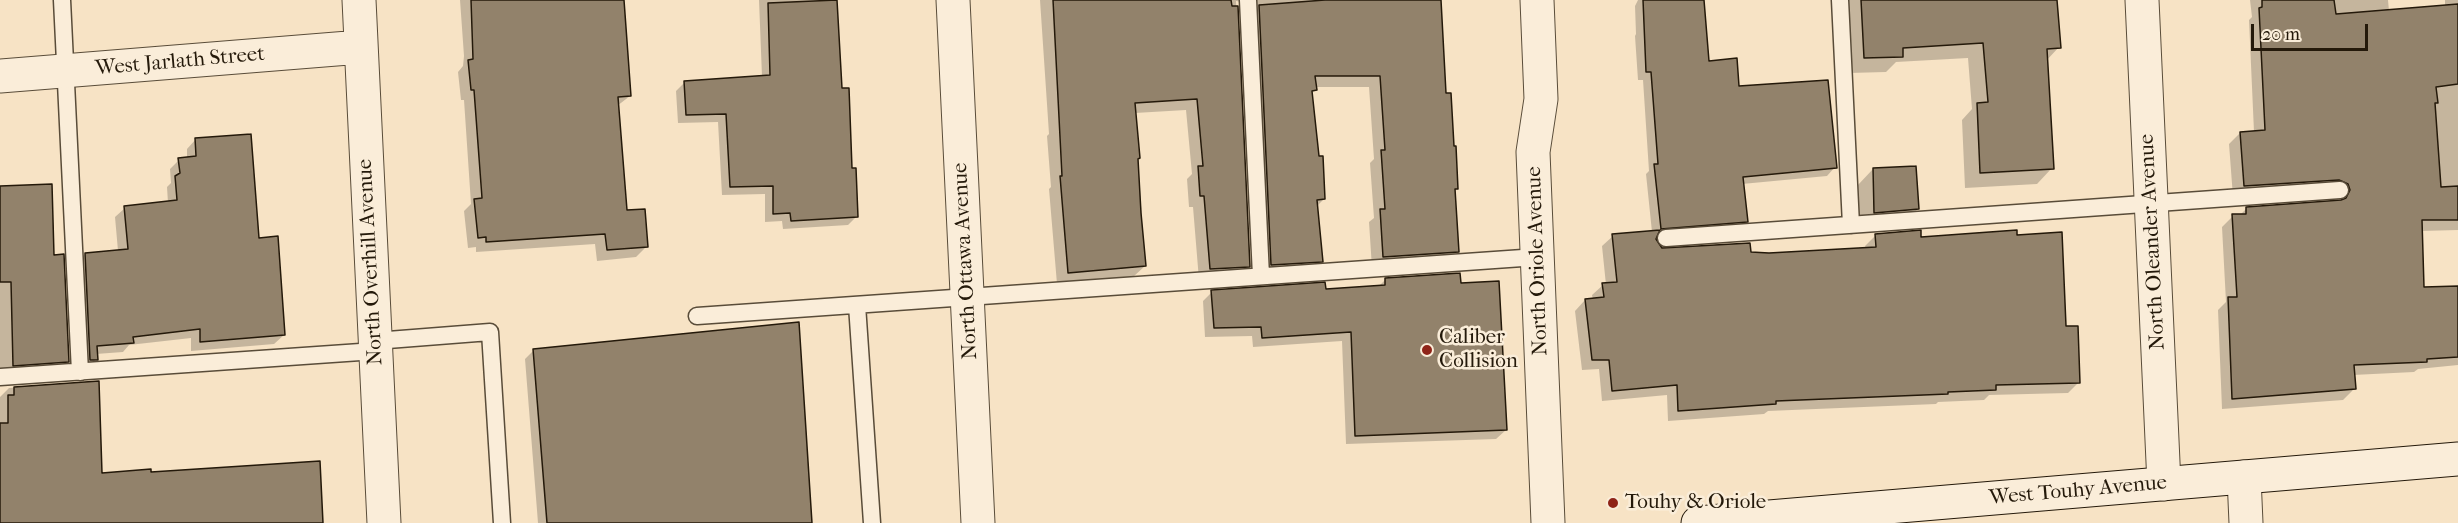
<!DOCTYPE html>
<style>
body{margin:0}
#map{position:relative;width:2458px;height:523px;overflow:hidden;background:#f7e3c5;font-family:"IM FELL French Canon",serif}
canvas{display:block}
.scale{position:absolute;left:2251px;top:24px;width:117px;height:27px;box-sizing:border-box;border:3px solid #24190a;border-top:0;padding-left:8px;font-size:18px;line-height:21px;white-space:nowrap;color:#24190a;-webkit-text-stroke:4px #faedd9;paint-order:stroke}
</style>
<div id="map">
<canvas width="2458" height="523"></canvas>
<div class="scale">20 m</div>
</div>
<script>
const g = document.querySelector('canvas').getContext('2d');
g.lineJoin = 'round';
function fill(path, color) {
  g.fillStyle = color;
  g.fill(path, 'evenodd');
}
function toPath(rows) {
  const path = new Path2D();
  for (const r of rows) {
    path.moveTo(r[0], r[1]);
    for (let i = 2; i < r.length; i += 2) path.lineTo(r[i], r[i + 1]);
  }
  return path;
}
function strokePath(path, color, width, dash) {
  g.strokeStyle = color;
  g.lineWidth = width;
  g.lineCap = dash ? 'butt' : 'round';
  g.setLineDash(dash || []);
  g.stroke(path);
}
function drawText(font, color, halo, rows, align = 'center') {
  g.font = font + ' "IM FELL French Canon",serif';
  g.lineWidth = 5;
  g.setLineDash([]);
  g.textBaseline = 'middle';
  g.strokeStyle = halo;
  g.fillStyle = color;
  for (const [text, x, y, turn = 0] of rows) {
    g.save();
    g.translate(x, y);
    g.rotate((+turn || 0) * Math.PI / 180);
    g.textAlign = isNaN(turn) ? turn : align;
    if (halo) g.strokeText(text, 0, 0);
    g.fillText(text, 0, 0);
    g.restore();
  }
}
fill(toPath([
 [460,0,622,0,630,96,617,106,626,212,647,246,636,257,597,261,595,244,476,252,476,247,468,248,464,211,471,204,464,100,461,100,458,72,463,66,464,56],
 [759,0,835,0,841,90,857,216,848,225,783,229,782,221,765,222,765,194,722,195,718,122,678,123,676,91,685,82,762,77],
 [1040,0,1441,0,1445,95,1457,188,1454,192,1457,251,1446,263,1372,268,1369,222,1374,218,1370,163,1374,159,1369,87,1315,87,1311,94,1324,199,1316,207,1321,261,1310,272,1260,276,1242,2,1236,1,1249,266,1237,278,1199,280,1193,207,1189,207,1187,179,1192,174,1186,110,1135,113,1145,266,1133,277,1057,284,1049,189,1051,187,1047,136,1049,134],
 [1638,0,1703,0,1708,62,1835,167,1827,176,1742,184,1746,221,1737,230,1655,237,1654,240,1661,249,1769,254,1866,249,1865,246,1876,235,1920,239,2016,236,2064,328,2078,383,2068,393,1989,395,1984,400,1938,402,1936,404,1768,411,1764,414,1668,421,1667,395,1602,401,1599,369,1582,370,1575,311,1585,300,1593,300,1592,295,1603,285,1606,285,1602,246,1613,236,1652,232,1646,174,1649,171,1643,80,1638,80,1635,36,1636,34,1635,6],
 [1846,0,2056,0,2059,47,2046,61,2052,168,2037,184,1965,188,1962,120,1972,109,1968,58,1896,62,1886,72,1849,73],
 [2250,0,2388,0,2389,11,2445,6,2445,0,2458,0,2458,230,2421,231,2423,289,2458,288,2458,365,2418,369,2414,372,2353,375,2354,389,2343,400,2222,409,2218,310,2226,302,2222,227,2233,216,2239,216,2246,209,2340,202,2338,195,2233,197,2229,144,2240,133,2254,132,2249,20,2252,17],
 [196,139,258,239,284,335,274,344,191,351,191,338,129,345,123,352,96,354,96,359,87,369,76,263,85,254,118,251,115,217,125,208,168,203,167,187,171,183,170,169,179,160,187,159,187,149],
 [1873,169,1918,209,1902,225,1859,228,1857,186],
 [0,188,67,361,59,370,0,374],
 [1385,280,1460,285,1506,430,1496,439,1346,444,1342,341,1253,347,1252,336,1205,337,1203,301,1212,292,1324,290,1378,287],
 [534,350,811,523,538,523,525,359],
 [97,382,101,474,150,474,322,523,0,523,0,397,9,388]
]), '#0003');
const building = toPath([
 [471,0,624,0,631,96,618,97,627,210,645,209,648,247,607,250,605,234,486,242,486,237,478,238,474,199,482,198,474,90,471,90,468,60,473,59,471,0],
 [837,0,842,88,849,88,852,168,856,168,858,217,791,221,790,213,773,214,773,186,730,187,726,114,686,115,684,81,770,75,768,3,837,0],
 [1053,0,1231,0,1232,6,1238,6,1250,267,1210,269,1204,196,1200,196,1198,166,1203,166,1197,99,1135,103,1140,158,1138,159,1141,213,1146,266,1068,273,1060,176,1062,176,1053,0],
 [1325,0,1441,0,1446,93,1451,93,1454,146,1456,146,1458,189,1455,189,1459,252,1383,257,1380,209,1385,209,1381,150,1385,150,1380,76,1315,76,1317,90,1312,91,1319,156,1323,156,1325,199,1317,200,1323,262,1271,265,1259,5,1325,0],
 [1643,0,1704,0,1709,61,1737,58,1739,86,1828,80,1837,168,1743,177,1748,222,1661,229,1654,164,1658,164,1651,72,1646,72,1643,0],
 [1861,0,2057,0,2061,48,2047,49,2054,169,1980,173,1977,103,1988,102,1983,43,1903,48,1903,57,1864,58,1861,0],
 [2262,0,2334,0,2336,14,2458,4,2458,84,2436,87,2438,103,2435,103,2441,187,2458,186,2458,220,2422,220,2424,287,2458,286,2458,357,2427,359,2427,362,2354,365,2356,389,2232,399,2228,297,2237,297,2232,214,2246,214,2246,207,2341,200,2346,198,2350,190,2348,184,2339,180,2244,186,2240,132,2265,130,2259,8,2262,7,2262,0],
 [251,134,259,238,278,236,285,335,200,342,200,329,133,337,134,343,97,346,98,360,90,360,85,253,128,249,124,206,177,200,175,176,180,173,178,158,196,156,195,138,251,134],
 [1916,166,1919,209,1874,213,1873,168,1916,166],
 [52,184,54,255,64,254,69,362,13,366,11,282,0,282,0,186,52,184],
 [1660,230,1656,239,1662,248,1750,243,1751,252,1769,253,1876,247,1875,234,1921,230,1921,237,2017,230,2017,235,2062,232,2066,326,2078,326,2080,383,1996,385,1996,390,1948,392,1948,394,1776,401,1776,404,1678,411,1677,385,1612,391,1609,360,1592,360,1585,299,1604,297,1602,283,1617,282,1612,234,1660,230],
 [1460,273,1461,283,1499,281,1507,430,1355,436,1351,332,1262,338,1261,327,1214,328,1211,290,1325,282,1326,289,1385,285,1385,278,1460,273],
 [799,322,812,523,547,523,533,349,799,322],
 [99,381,102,473,151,469,151,472,320,461,323,523,0,523,0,423,8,423,8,395,14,395,14,387,99,381]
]);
fill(building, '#92826b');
strokePath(building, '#24190a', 1.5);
const service = toPath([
 [62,0,80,372],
 [1248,0,1261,276],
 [1840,0,1851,225],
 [1666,238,2340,190],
 [857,305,872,523],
 [697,316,1537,257],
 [375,341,490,332,502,523],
 [0,377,375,351]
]);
const minor = toPath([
 [359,0,384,523],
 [953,0,978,523],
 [1537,0,1541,99,1533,152,1548,523],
 [2142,0,2164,484],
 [0,76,361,47],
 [2244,477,2246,523]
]);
const secondary = toPath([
 [1698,523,2458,459]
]);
strokePath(service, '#594c39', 19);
strokePath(minor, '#594c39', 35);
strokePath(secondary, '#24190a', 35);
strokePath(service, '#faedd9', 16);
strokePath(minor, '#faedd9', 33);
strokePath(secondary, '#faedd9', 33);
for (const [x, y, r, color] of [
 [1427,350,6,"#8f2418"],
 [1613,503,6,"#8f2418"]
]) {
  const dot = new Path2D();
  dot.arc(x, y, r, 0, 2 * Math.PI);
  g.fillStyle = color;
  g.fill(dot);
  strokePath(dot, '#faedd9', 2);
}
drawText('21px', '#24190a', '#faedd9', [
 ["West Jarlath Street",180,62,-5],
 ["North Oleander Avenue",2153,242,-93],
 ["North Ottawa Avenue",966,261,-93],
 ["North Oriole Avenue",1538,261,-92],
 ["North Overhill Avenue",371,262,-93],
 ["West Touhy Avenue",2078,491,-5]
]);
drawText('21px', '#24190a', '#faedd9', [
 ["Caliber",1439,338],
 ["Collision",1439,362],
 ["Touhy & Oriole",1625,503]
], 'left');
</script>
